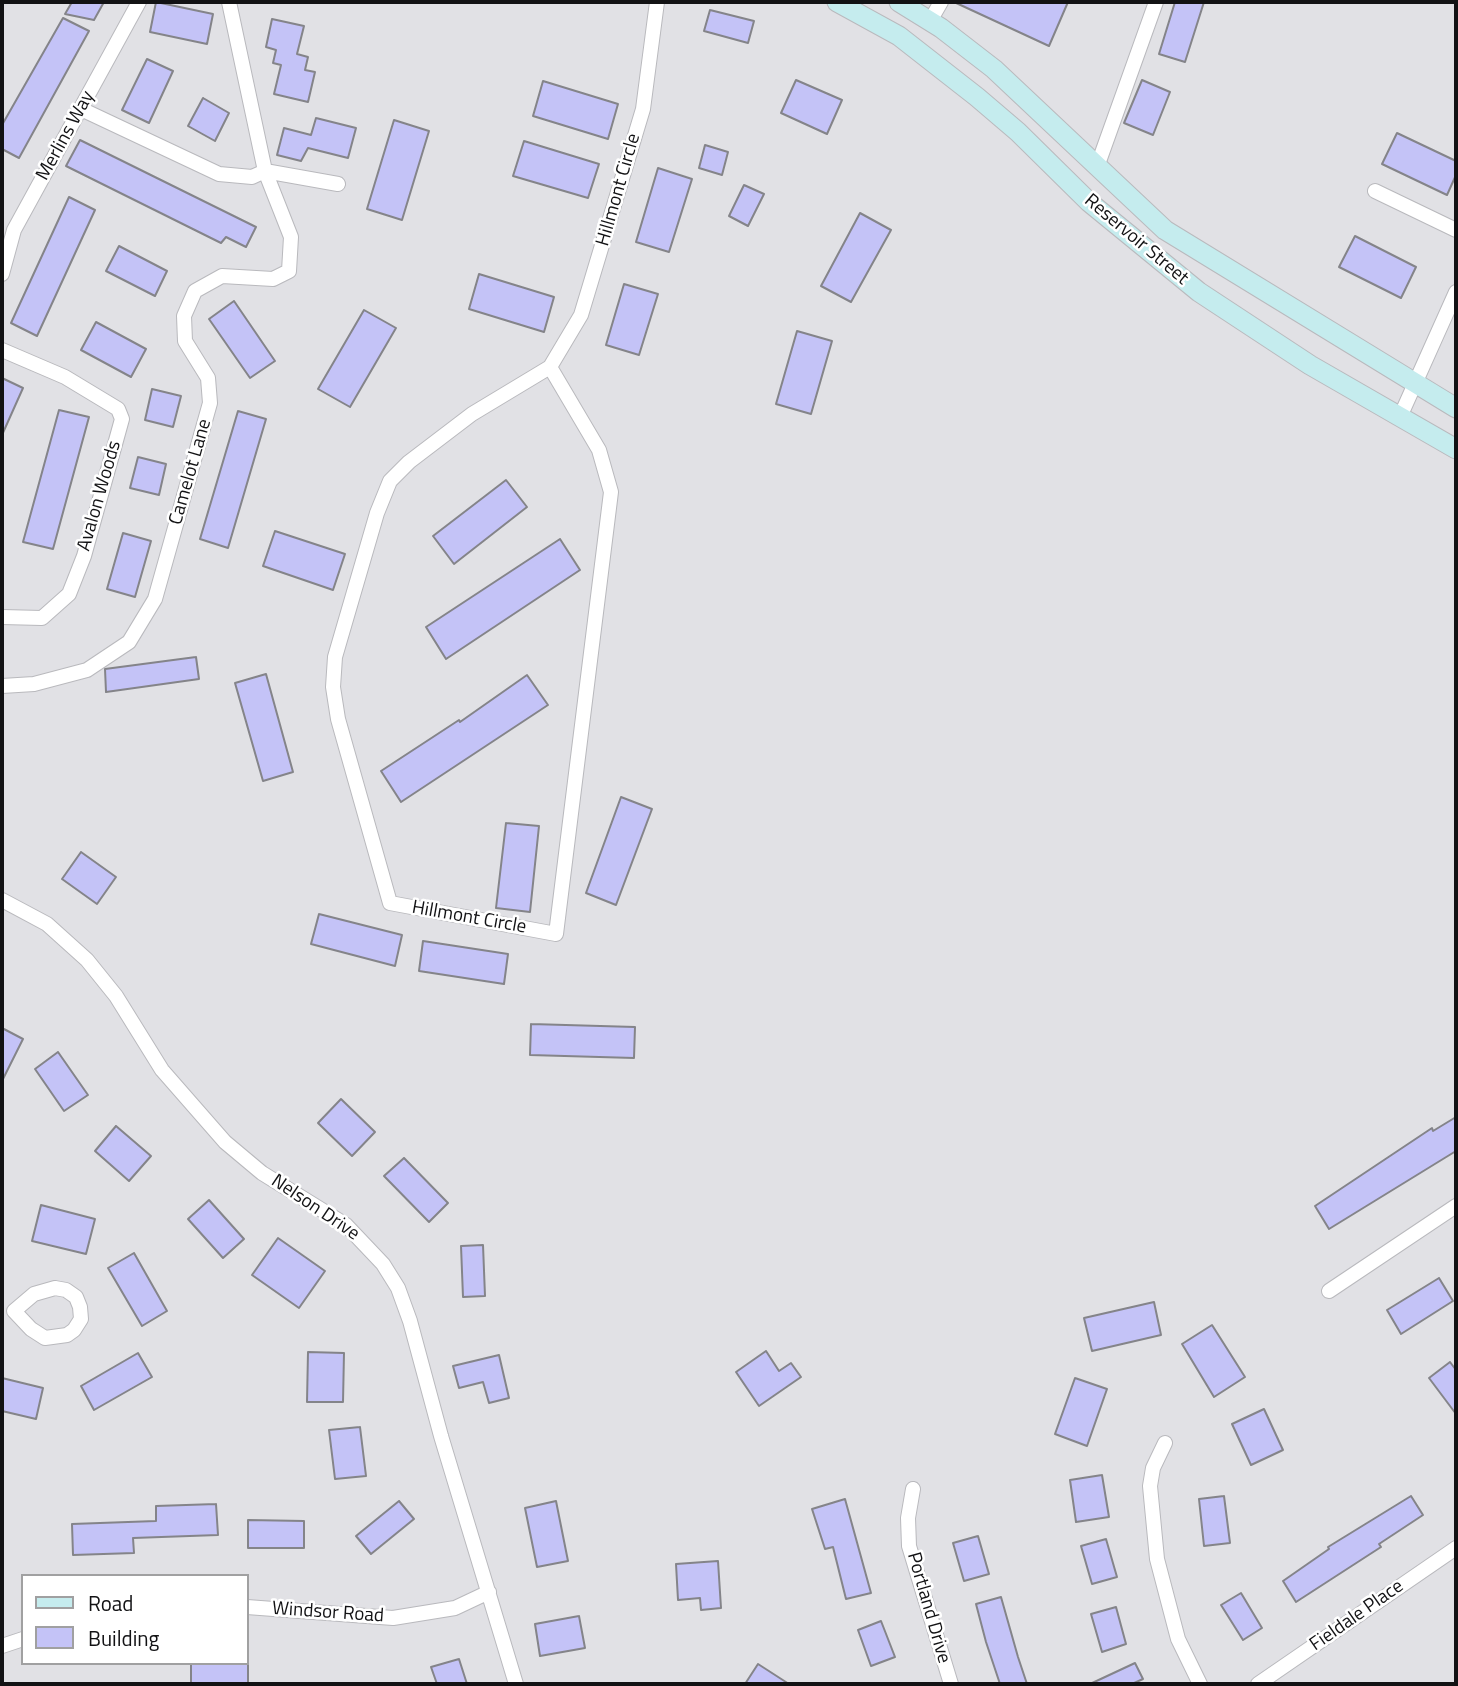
<!DOCTYPE html>
<style>
body{margin:0}
#map{position:relative;width:1458px;height:1686px;overflow:hidden;background:#e1e1e5;font-family:"Titillium Web",sans-serif}
canvas{display:block}
.frame{position:absolute;inset:0;border:4px solid #121214;pointer-events:none}
.legend{position:absolute;left:21px;top:1574px;width:228px;height:91px;box-sizing:border-box;background:#fff;border:2px solid #a0a0a1;margin:0;padding:9px 12px;list-style:none;font-size:21px;color:#121214}
.legend li{display:flex;align-items:center;gap:14px;height:35px}
.legend b{width:35px;border:2px solid #a0a0a1}
</style>
<div id="map">
<canvas width="1458" height="1686"></canvas>
<div class="frame"></div>
<ul class="legend">
<li><b style="height:9px;background:#c5ecee"></b>Road</li>
<li><b style="height:19px;background:#c4c3f7"></b>Building</li>
</ul>
</div>
<script>
const g = document.querySelector('canvas').getContext('2d');
g.lineJoin = 'round';
function fill(path, color) {
  g.fillStyle = color;
  g.fill(path, 'evenodd');
}
function toPath(rows) {
  const path = new Path2D();
  for (const r of rows) {
    path.moveTo(r[0], r[1]);
    for (let i = 2; i < r.length; i += 2) path.lineTo(r[i], r[i + 1]);
  }
  return path;
}
function strokePath(path, color, width, dash) {
  g.strokeStyle = color;
  g.lineWidth = width;
  g.lineCap = dash ? 'butt' : 'round';
  g.setLineDash(dash || []);
  g.stroke(path);
}
function drawText(font, color, halo, rows, align = 'center') {
  g.font = font + ' "Titillium Web",sans-serif';
  g.lineWidth = 5;
  g.setLineDash([]);
  g.textBaseline = 'middle';
  g.strokeStyle = halo;
  g.fillStyle = color;
  for (const [text, x, y, turn = 0] of rows) {
    g.save();
    g.translate(x, y);
    g.rotate((+turn || 0) * Math.PI / 180);
    g.textAlign = isNaN(turn) ? turn : align;
    if (halo) g.strokeText(text, 0, 0);
    g.fillText(text, 0, 0);
    g.restore();
  }
}
const building = toPath([
 [72,2,104,2,94,20,65,14,72,2],
 [156,2,213,14,207,44,150,32,156,2],
 [954,2,1068,2,1049,46,954,2],
 [1175,2,1204,2,1185,62,1159,54,1175,2],
 [710,10,754,21,748,43,704,31,710,10],
 [63,18,89,31,19,158,2,149,2,125,63,18],
 [272,19,304,26,297,54,308,57,305,70,315,72,308,102,274,94,281,65,273,63,276,50,266,47,272,19],
 [147,59,173,71,149,123,122,110,147,59],
 [796,80,842,100,827,134,781,113,796,80],
 [1142,80,1170,92,1153,135,1124,123,1142,80],
 [543,81,618,104,608,139,533,116,543,81],
 [203,98,229,113,215,141,188,126,203,98],
 [316,118,356,128,348,158,308,148,301,161,277,155,284,128,311,135,316,118],
 [394,120,429,131,402,220,367,209,394,120],
 [1397,133,1456,161,1456,175,1447,195,1382,164,1397,133],
 [80,140,256,227,246,247,226,237,221,243,66,166,80,140],
 [524,141,599,164,588,198,513,176,524,141],
 [705,145,728,152,722,175,699,168,705,145],
 [658,168,692,179,669,252,636,242,658,168],
 [744,185,764,194,748,226,729,216,744,185],
 [69,197,95,210,37,336,11,323,69,197],
 [860,213,891,230,851,302,821,286,860,213],
 [1355,236,1416,267,1401,298,1339,267,1355,236],
 [119,246,167,271,155,296,106,271,119,246],
 [479,274,554,297,544,332,469,309,479,274],
 [624,284,658,294,639,355,606,345,624,284],
 [234,301,275,361,250,378,209,319,234,301],
 [364,310,396,328,350,407,318,389,364,310],
 [96,322,146,349,131,377,81,350,96,322],
 [797,331,832,341,811,414,776,404,797,331],
 [2,378,23,388,2,435,2,378],
 [152,389,181,396,173,427,145,420,152,389],
 [59,410,89,417,53,549,23,542,59,410],
 [238,411,266,419,228,548,200,539,238,411],
 [138,457,166,464,159,495,130,488,138,457],
 [506,480,527,507,454,564,433,536,506,480],
 [275,531,345,554,333,590,263,566,275,531],
 [123,533,151,541,135,597,107,589,123,533],
 [560,539,580,570,446,659,426,627,560,539],
 [196,657,199,679,106,692,105,669,196,657],
 [266,674,293,772,263,781,235,683,266,674],
 [527,675,548,705,401,802,381,771,459,720,460,722,527,675],
 [621,797,652,809,616,905,586,893,621,797],
 [506,823,539,826,530,912,496,908,506,823],
 [81,852,116,877,97,904,62,879,81,852],
 [319,914,402,935,395,966,311,944,319,914],
 [423,941,508,954,504,984,419,971,423,941],
 [531,1024,635,1027,634,1058,530,1055,531,1024],
 [2,1028,23,1039,2,1081,2,1028],
 [58,1052,88,1095,64,1111,35,1069,58,1052],
 [341,1099,375,1132,352,1156,318,1123,341,1099],
 [1456,1117,1456,1151,1329,1229,1315,1206,1432,1128,1433,1131,1456,1117],
 [116,1126,151,1156,129,1181,95,1151,116,1126],
 [404,1158,448,1203,429,1222,384,1176,404,1158],
 [209,1200,244,1239,223,1258,188,1219,209,1200],
 [41,1205,95,1219,86,1254,32,1241,41,1205],
 [278,1238,325,1271,299,1308,252,1275,278,1238],
 [483,1245,485,1296,463,1297,461,1246,483,1245],
 [134,1253,167,1311,142,1326,108,1268,134,1253],
 [1439,1278,1453,1301,1401,1334,1387,1310,1439,1278],
 [1154,1302,1161,1335,1092,1351,1084,1318,1154,1302],
 [1212,1325,1245,1377,1214,1397,1182,1344,1212,1325],
 [766,1351,779,1371,791,1363,801,1377,759,1406,736,1372,766,1351],
 [308,1352,344,1353,343,1402,307,1402,308,1352],
 [138,1353,152,1377,94,1410,81,1386,138,1353],
 [499,1355,509,1398,489,1403,483,1382,459,1388,453,1366,499,1355],
 [1450,1362,1456,1370,1456,1414,1429,1378,1450,1362],
 [2,1378,43,1388,36,1419,2,1411,2,1378],
 [1075,1378,1107,1389,1087,1446,1055,1434,1075,1378],
 [1264,1409,1283,1450,1251,1465,1232,1424,1264,1409],
 [360,1427,366,1476,335,1479,329,1430,360,1427],
 [1102,1475,1109,1517,1076,1522,1070,1480,1102,1475],
 [1224,1496,1230,1543,1204,1546,1199,1499,1224,1496],
 [1411,1496,1423,1515,1379,1544,1381,1547,1296,1602,1283,1581,1329,1549,1328,1547,1411,1496],
 [845,1499,871,1593,846,1599,833,1547,825,1549,812,1509,845,1499],
 [399,1501,414,1519,371,1554,356,1536,399,1501],
 [556,1501,568,1561,537,1567,525,1508,556,1501],
 [216,1504,218,1535,133,1538,134,1553,73,1555,72,1524,156,1521,156,1506,216,1504],
 [248,1520,304,1521,304,1548,248,1548,248,1520],
 [978,1536,989,1574,964,1581,953,1543,978,1536],
 [1106,1539,1117,1577,1092,1584,1081,1546,1106,1539],
 [718,1561,721,1608,701,1610,700,1598,678,1600,676,1564,718,1561],
 [1241,1593,1262,1628,1243,1640,1221,1605,1241,1593],
 [1001,1597,1018,1657,1027,1684,1000,1684,986,1642,976,1604,1001,1597],
 [1116,1607,1126,1644,1102,1652,1091,1614,1116,1607],
 [579,1616,585,1648,540,1656,535,1624,579,1616],
 [881,1621,895,1657,871,1666,858,1630,881,1621],
 [459,1659,467,1684,437,1684,431,1667,459,1659],
 [191,1663,248,1663,248,1684,191,1684,191,1663],
 [1135,1663,1143,1679,1132,1684,1090,1684,1135,1663],
 [758,1664,789,1684,745,1684,758,1664]
]);
fill(building, '#c4c3f7');
strokePath(building, '#848489', 2);
const minor = toPath([
 [930,21,941,2],
 [81,109,219,174,252,177,265,171,338,184],
 [1097,167,1156,2],
 [1375,191,1456,230],
 [2,274,14,230,139,2],
 [2,350,65,377,118,409,122,419,84,556,69,594,42,618,2,617],
 [550,367,599,450,611,492,556,934,390,903,338,719,333,687,335,657,377,513,390,481,409,462,472,414,550,367,581,315,643,109,657,2],
 [1400,417,1456,292],
 [2,686,34,684,87,670,129,642,155,599,210,403,208,378,185,341,184,316,195,291,222,276,273,279,289,271,291,237,265,171,229,2],
 [2,900,47,924,87,960,116,996,162,1070,225,1142,262,1173,346,1225,383,1264,398,1288,410,1321,441,1436,516,1684],
 [55,1288,66,1290,76,1297,80,1307,81,1319,74,1330,67,1335,45,1338,31,1329,14,1311,34,1294,55,1288],
 [1329,1291,1456,1206],
 [1165,1443,1153,1468,1150,1486,1157,1559,1178,1639,1200,1684],
 [913,1489,908,1518,909,1546,951,1684],
 [247,1607,393,1618,455,1608,489,1592],
 [2,1646,23,1639],
 [1258,1684,1456,1548]
]);
const secondary = toPath([
 [837,2,899,36,977,97,1018,132,1089,202,1199,292,1310,365,1456,449],
 [899,2,941,28,994,69,1165,230,1456,408]
]);
strokePath(minor, '#b9b9bd', 16);
strokePath(secondary, '#b9b9bd', 21);
strokePath(minor, '#fff', 14);
strokePath(secondary, '#c5ecee', 19);
drawText('19px', '#121214', '#fff', [
 ["Merlins Way",66,136,-61],
 ["Hillmont Circle",619,190,-74],
 ["Reservoir Street",1136,240,40],
 ["Camelot Lane",191,472,-74],
 ["Avalon Woods",100,496,-74],
 ["Hillmont Circle",469,918,10],
 ["Nelson Drive",315,1208,34],
 ["Portland Drive",928,1608,74],
 ["Windsor Road",328,1613,4],
 ["Fieldale Place",1357,1616,-35]
]);
</script>
